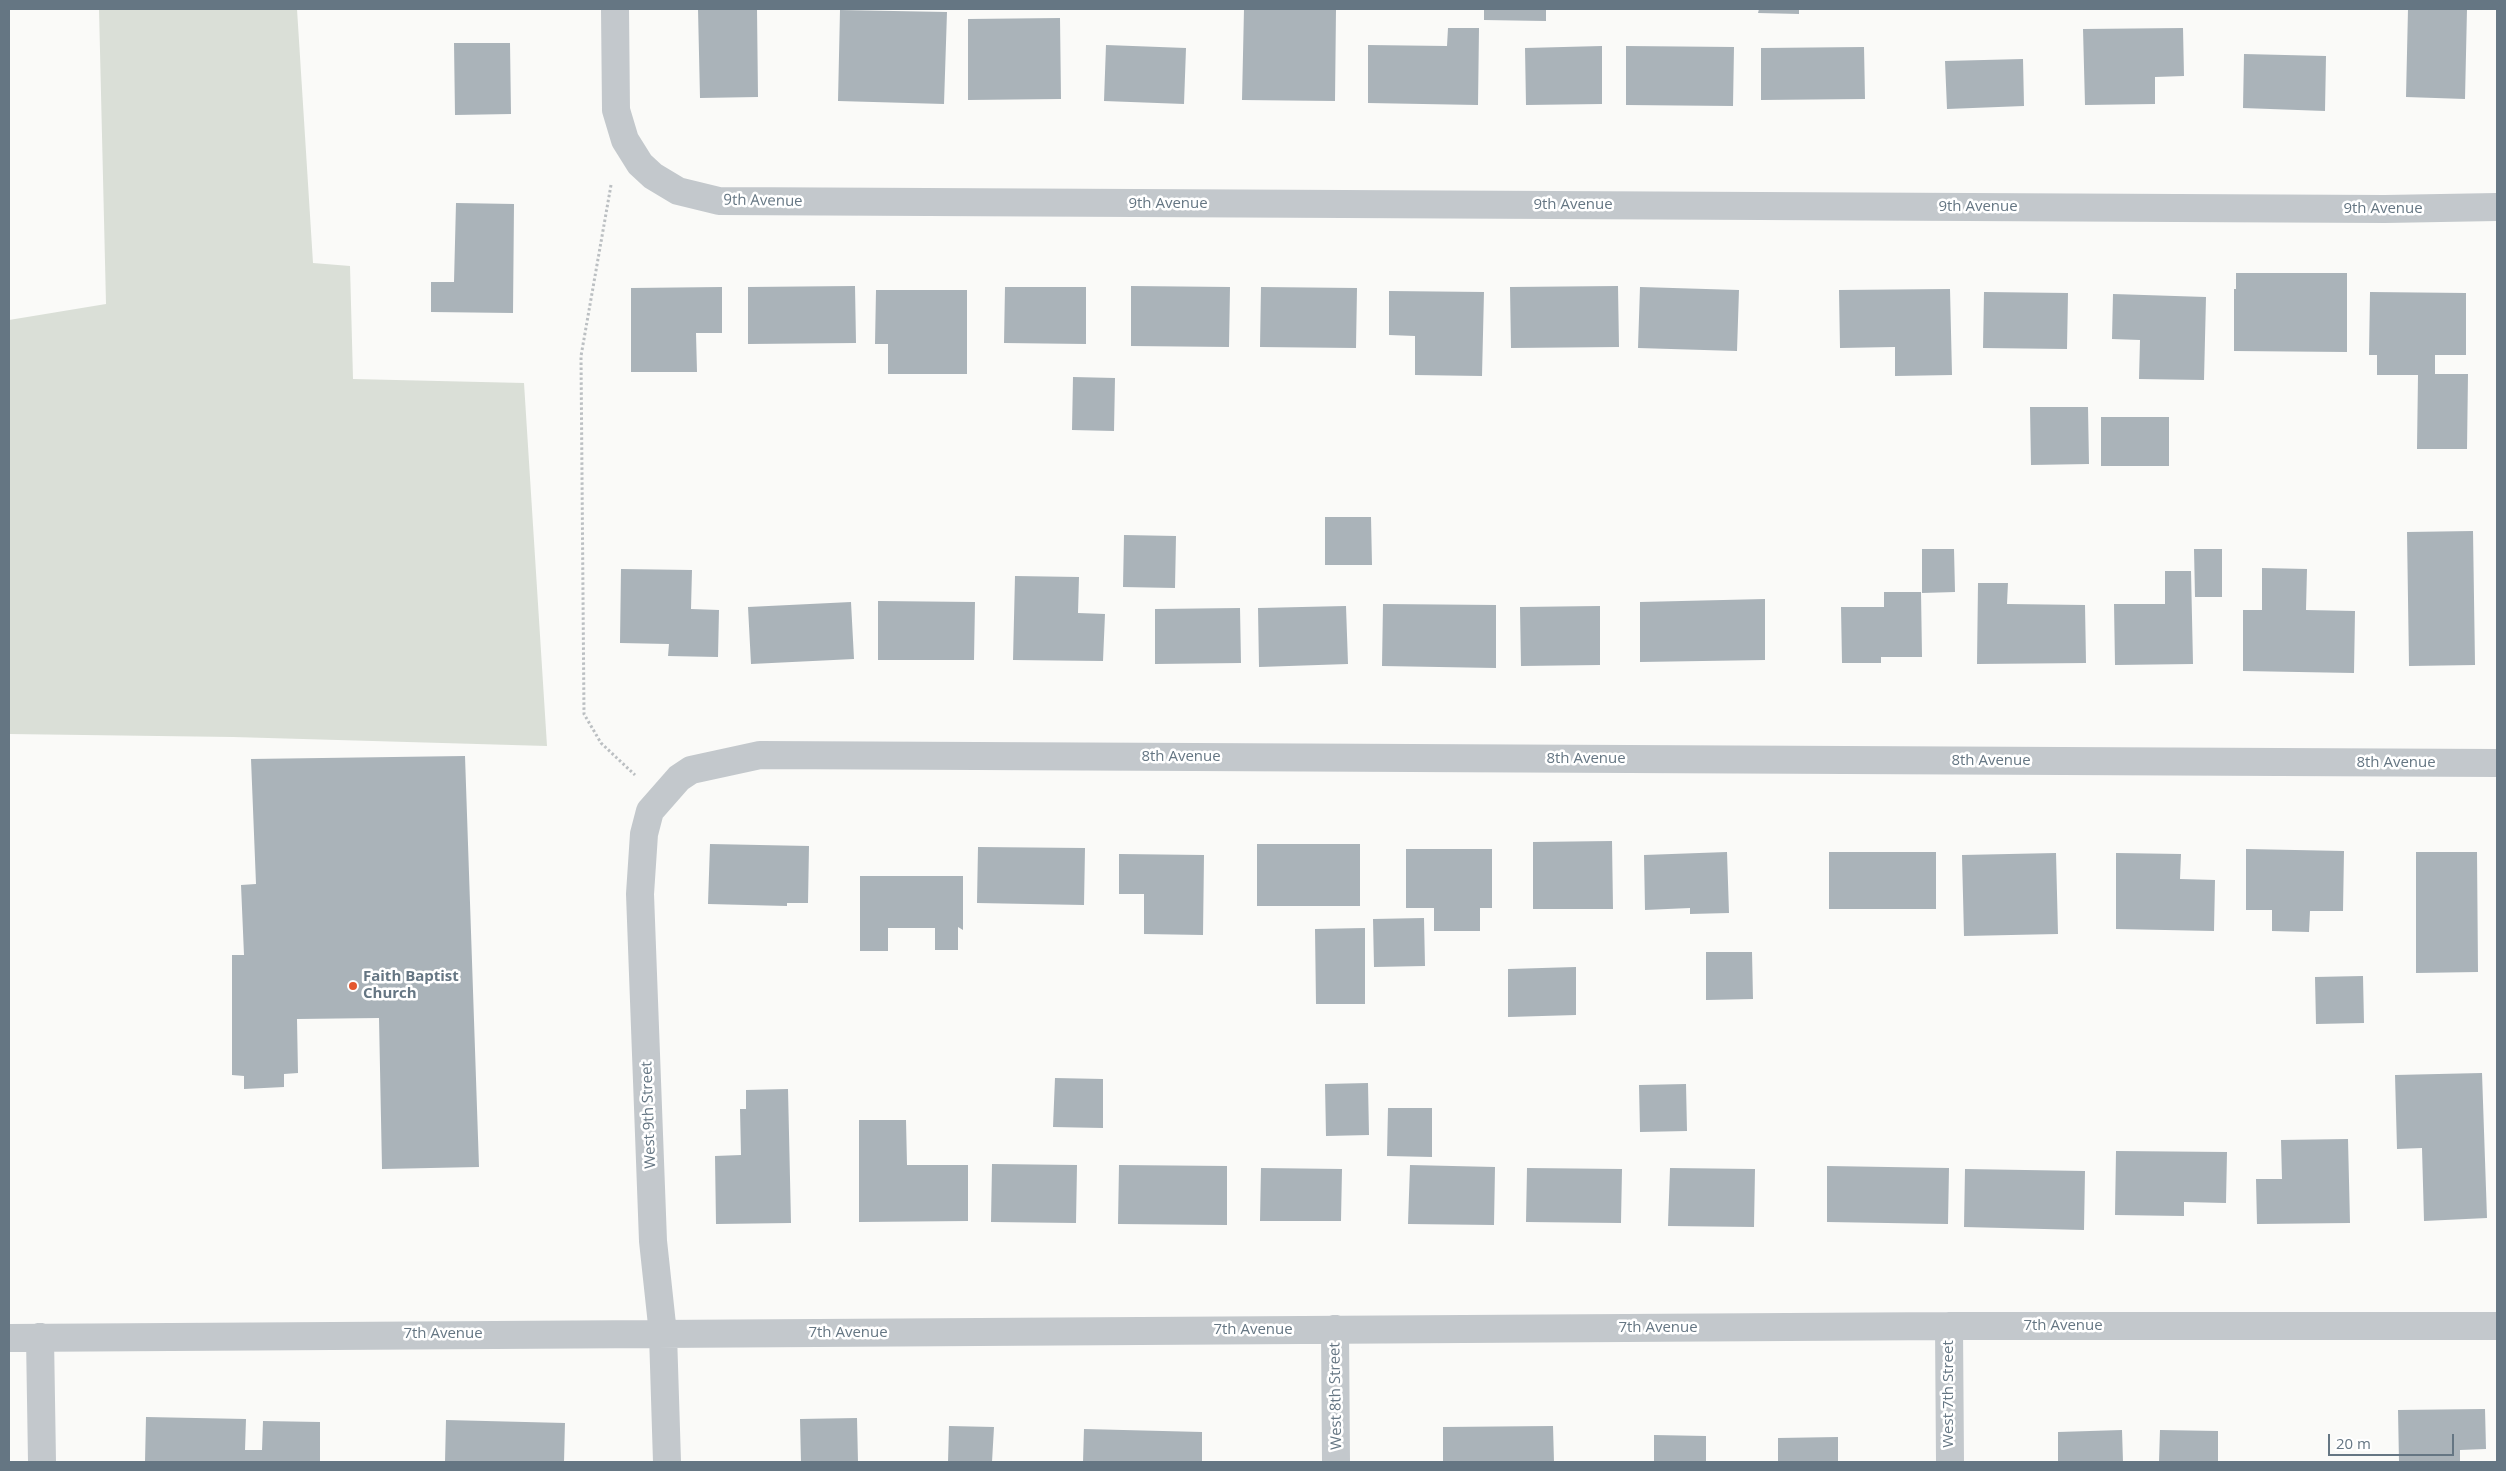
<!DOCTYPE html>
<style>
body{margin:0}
#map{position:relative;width:2506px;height:1471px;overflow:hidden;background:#fafaf8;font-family:"Open Sans",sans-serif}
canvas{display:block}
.frame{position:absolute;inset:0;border:10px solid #657683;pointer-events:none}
.scale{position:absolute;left:2328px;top:1434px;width:126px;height:22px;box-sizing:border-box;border:2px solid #657683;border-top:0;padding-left:6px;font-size:15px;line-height:18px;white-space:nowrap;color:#657683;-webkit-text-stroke:4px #fff;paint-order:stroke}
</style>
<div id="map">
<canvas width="2506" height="1471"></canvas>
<div class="frame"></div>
<div class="scale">20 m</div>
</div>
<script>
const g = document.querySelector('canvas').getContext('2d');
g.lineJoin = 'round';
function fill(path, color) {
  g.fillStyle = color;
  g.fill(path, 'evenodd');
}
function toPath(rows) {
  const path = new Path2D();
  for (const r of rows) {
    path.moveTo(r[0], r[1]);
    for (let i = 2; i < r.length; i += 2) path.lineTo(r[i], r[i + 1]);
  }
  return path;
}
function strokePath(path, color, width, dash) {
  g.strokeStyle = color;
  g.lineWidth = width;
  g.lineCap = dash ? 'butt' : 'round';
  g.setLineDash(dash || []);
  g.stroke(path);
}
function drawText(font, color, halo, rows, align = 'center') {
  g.font = font + ' "Open Sans",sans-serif';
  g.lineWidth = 5;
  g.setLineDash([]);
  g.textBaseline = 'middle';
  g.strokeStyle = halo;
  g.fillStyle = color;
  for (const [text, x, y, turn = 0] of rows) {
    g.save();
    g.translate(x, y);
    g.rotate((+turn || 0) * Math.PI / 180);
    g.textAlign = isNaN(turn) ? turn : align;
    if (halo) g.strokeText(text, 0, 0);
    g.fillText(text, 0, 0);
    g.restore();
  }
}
fill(toPath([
 [99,9,297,9,313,263,350,266,353,379,524,383,547,746,233,737,9,734,9,320,106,304]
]), '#dadfd7');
fill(toPath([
 [698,9,757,9,758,97,700,98],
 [1244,9,1336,9,1335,101,1242,100],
 [1484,9,1546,9,1546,21,1484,20],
 [1759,9,1799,9,1799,14,1758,13],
 [2408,9,2467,9,2465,99,2406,97],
 [840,10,947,12,944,104,838,101],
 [1060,18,1061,99,968,100,968,19],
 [1448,28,1479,28,1478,105,1368,103,1368,45,1447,46],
 [2183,28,2184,76,2155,77,2155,104,2085,105,2083,29],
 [454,43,510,43,511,114,455,115],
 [1106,45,1186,48,1184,104,1104,101],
 [1602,46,1602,104,1526,105,1525,48],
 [1626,46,1734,47,1733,106,1626,105],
 [1864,47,1865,99,1761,100,1761,48],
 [2244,54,2326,56,2325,111,2243,108],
 [2023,59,2024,106,1947,109,1945,61],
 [456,203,514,204,513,313,431,312,431,282,454,282],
 [2236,273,2347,273,2347,352,2234,351,2234,289,2236,289],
 [855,286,856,343,748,344,748,287],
 [1131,286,1230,287,1229,347,1131,346],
 [1618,286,1619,347,1511,348,1510,287],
 [722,287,722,333,696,333,697,372,631,372,631,288],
 [1005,287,1086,287,1086,344,1004,343],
 [1261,287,1357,288,1356,348,1260,347],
 [1640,287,1739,290,1737,351,1638,348],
 [1950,289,1952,375,1895,376,1895,347,1840,348,1839,290],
 [876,290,967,290,967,374,888,374,888,344,875,344],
 [1389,291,1484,292,1482,376,1415,375,1415,336,1389,335],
 [1984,292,2068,293,2067,349,1983,348],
 [2370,292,2466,293,2466,355,2435,355,2435,374,2468,374,2467,449,2417,449,2418,375,2377,375,2377,355,2369,355],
 [2113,294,2206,297,2204,380,2139,379,2140,340,2112,339],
 [1073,377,1115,378,1114,431,1072,430],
 [2030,407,2088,407,2089,464,2031,465],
 [2101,417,2169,417,2169,466,2101,466],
 [1325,517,1371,517,1372,565,1325,565],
 [2473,531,2475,665,2409,666,2407,532],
 [1124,535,1176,536,1175,588,1123,587],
 [1922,549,1954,549,1955,592,1922,593],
 [2194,549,2222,549,2222,597,2195,597],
 [2262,568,2307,569,2306,610,2355,611,2354,673,2243,671,2243,610,2262,610],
 [621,569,692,570,691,609,719,610,718,657,668,656,669,644,620,643],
 [2165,571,2191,571,2193,664,2115,665,2114,604,2165,604],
 [1015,576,1079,577,1078,613,1105,614,1103,661,1013,660],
 [1978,583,2008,583,2007,604,2085,605,2086,663,1977,664],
 [1884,592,1921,592,1922,657,1881,657,1881,663,1842,663,1841,607,1884,607],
 [1765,599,1765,660,1640,662,1640,602],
 [878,601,975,602,974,660,878,660],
 [851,602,854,659,751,664,748,607],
 [1383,604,1496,605,1496,668,1382,666],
 [1346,606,1348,664,1259,667,1258,608],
 [1600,606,1600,665,1521,666,1520,607],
 [1240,608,1241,663,1155,664,1155,609],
 [465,756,479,1167,382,1169,379,1018,297,1019,298,1073,284,1074,284,1087,244,1089,244,1076,232,1075,232,955,244,955,241,885,256,884,251,759],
 [1612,841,1613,909,1533,909,1533,842],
 [710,844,809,846,808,903,787,903,787,906,708,904],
 [1257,844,1360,844,1360,906,1257,906],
 [978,847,1085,848,1084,905,977,903],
 [1406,849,1492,849,1492,908,1480,908,1480,931,1434,931,1434,908,1406,908],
 [2246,849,2344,851,2343,911,2310,911,2309,932,2272,931,2272,910,2246,910],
 [1727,852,1729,913,1690,914,1690,908,1645,910,1644,855],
 [1829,852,1936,852,1936,909,1829,909],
 [2416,852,2477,852,2478,972,2416,973],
 [2056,853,2058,934,1964,936,1962,855],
 [2116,853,2181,854,2180,879,2215,880,2214,931,2116,929],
 [1119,854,1204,855,1203,935,1144,934,1144,894,1119,894],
 [860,876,963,876,963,930,958,927,958,950,935,950,935,928,888,928,888,951,860,951],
 [1424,918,1425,966,1374,967,1373,919],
 [1365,928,1365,1004,1316,1004,1315,929],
 [1706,952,1752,952,1753,999,1706,1000],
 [1576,967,1576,1015,1508,1017,1508,969],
 [2363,976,2364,1023,2316,1024,2315,977],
 [2482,1073,2487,1218,2424,1221,2422,1148,2397,1149,2395,1075],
 [1055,1078,1103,1079,1103,1128,1053,1127],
 [1368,1083,1369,1135,1326,1136,1325,1084],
 [1686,1084,1687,1131,1640,1132,1639,1085],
 [788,1089,791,1223,716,1224,715,1156,741,1155,740,1109,746,1109,746,1090],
 [1388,1108,1432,1108,1432,1157,1387,1156],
 [859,1120,906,1120,907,1165,968,1165,968,1221,859,1222],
 [2348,1139,2350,1223,2257,1224,2256,1179,2282,1179,2281,1140],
 [2116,1151,2227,1152,2226,1203,2184,1202,2184,1216,2115,1215],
 [992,1164,1077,1165,1076,1223,991,1222],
 [1119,1165,1227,1166,1227,1225,1118,1224],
 [1410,1165,1495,1167,1494,1225,1408,1224],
 [1827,1166,1949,1168,1948,1224,1827,1222],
 [1261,1168,1342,1169,1341,1221,1260,1221],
 [1527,1168,1622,1169,1621,1223,1526,1222],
 [1670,1168,1755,1169,1754,1227,1668,1226],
 [1965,1169,2085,1171,2084,1230,1964,1227],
 [2485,1409,2486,1449,2460,1450,2460,1462,2399,1462,2398,1410],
 [146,1417,246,1419,245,1450,262,1450,263,1421,320,1422,320,1462,145,1462],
 [857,1418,858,1462,801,1462,800,1419],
 [446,1420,565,1423,564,1462,445,1462],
 [949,1426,994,1427,992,1462,948,1462],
 [1553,1426,1554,1462,1443,1462,1443,1427],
 [1084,1429,1202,1432,1202,1462,1083,1462],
 [2122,1430,2123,1462,2058,1462,2058,1432],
 [2160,1430,2218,1431,2218,1462,2159,1462],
 [1654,1435,1706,1436,1706,1462,1654,1462],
 [1838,1437,1838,1462,1778,1462,1778,1438]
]), '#aab3b9');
strokePath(toPath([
 [611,185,581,356,584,714,601,743,635,775]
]), '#bbbfc2', 3, [2.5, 2.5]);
strokePath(toPath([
 [615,9,616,110,625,140,640,164,653,176,678,191,719,201,2385,209,2497,207],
 [1949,1326,1950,1462],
 [1335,1329,1336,1462],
 [40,1337,42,1462],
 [9,1338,1949,1326,2497,1326],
 [667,1462,663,1334,653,1241,640,894,644,834,650,811,679,778,691,770,760,755,2497,763]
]), '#c3c8cc', 28);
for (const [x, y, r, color] of [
 [353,986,5,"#e4572e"]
]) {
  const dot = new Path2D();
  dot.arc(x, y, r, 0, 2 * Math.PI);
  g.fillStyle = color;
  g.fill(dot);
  strokePath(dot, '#fff', 2);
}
drawText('15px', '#657683', '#fff', [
 ["9th Avenue",763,201,1],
 ["9th Avenue",1168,204],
 ["9th Avenue",1573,205],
 ["9th Avenue",1978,207],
 ["9th Avenue",2383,209],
 ["8th Avenue",1181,757],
 ["8th Avenue",1586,759],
 ["8th Avenue",1991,761],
 ["8th Avenue",2396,763],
 ["West 9th Street",649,1115,-92],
 ["7th Avenue",2063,1326],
 ["7th Avenue",1658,1328],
 ["7th Avenue",1253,1330],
 ["7th Avenue",848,1333],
 ["7th Avenue",443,1334],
 ["West 7th Street",1949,1394,-90],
 ["West 8th Street",1336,1396,-91]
]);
drawText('bold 15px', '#657683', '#fff', [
 ["Faith Baptist",363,977],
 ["Church",363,994]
], 'left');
</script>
